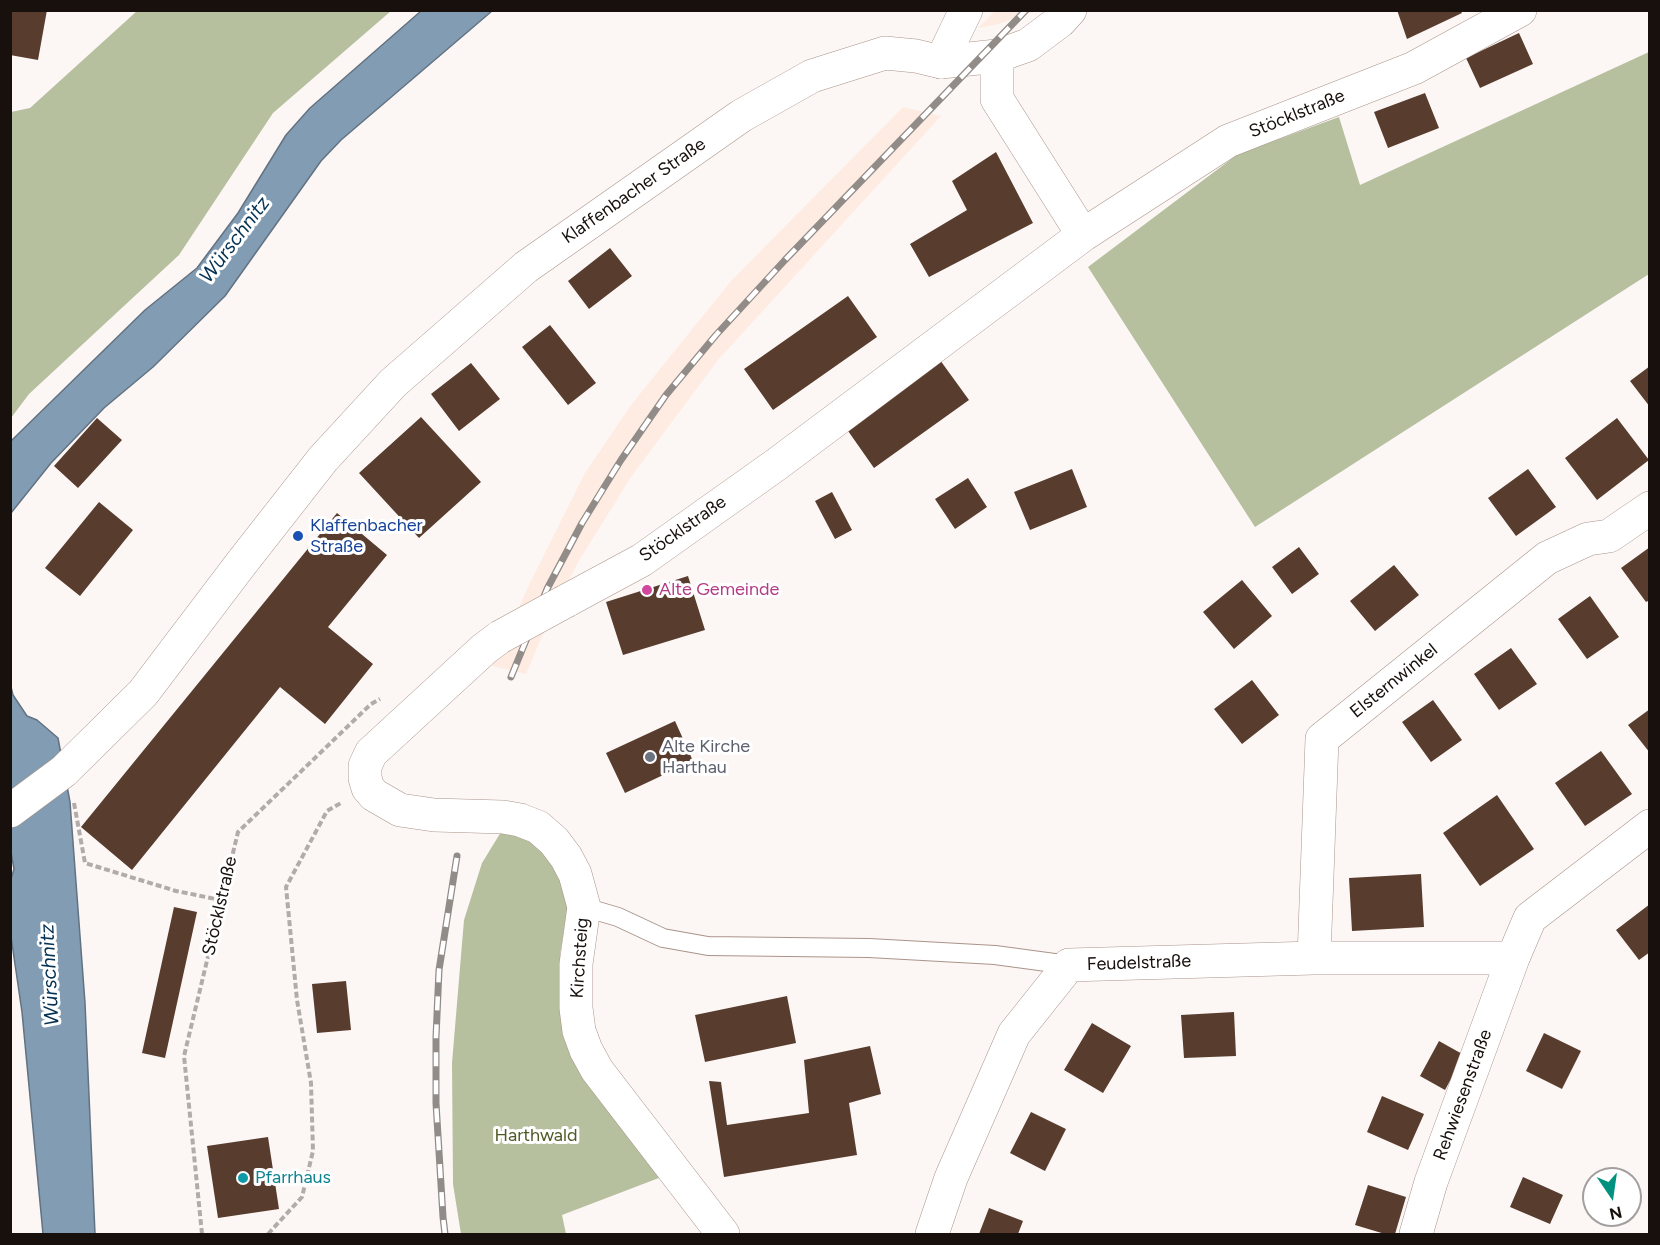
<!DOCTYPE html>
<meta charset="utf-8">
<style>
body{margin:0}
#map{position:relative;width:1660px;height:1245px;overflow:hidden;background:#fcf7f5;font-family:Figtree,sans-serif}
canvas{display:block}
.frame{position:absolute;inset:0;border:12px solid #17100c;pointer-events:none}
.north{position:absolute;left:1582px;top:1167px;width:60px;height:60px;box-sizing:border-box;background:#fff;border:2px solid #a29f9e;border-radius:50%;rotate:167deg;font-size:16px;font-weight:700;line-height:24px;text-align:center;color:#17100c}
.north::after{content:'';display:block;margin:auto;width:21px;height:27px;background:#00927f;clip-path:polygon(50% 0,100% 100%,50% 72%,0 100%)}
</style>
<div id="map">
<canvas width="1660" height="1245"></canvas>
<div class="frame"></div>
<div class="north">N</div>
</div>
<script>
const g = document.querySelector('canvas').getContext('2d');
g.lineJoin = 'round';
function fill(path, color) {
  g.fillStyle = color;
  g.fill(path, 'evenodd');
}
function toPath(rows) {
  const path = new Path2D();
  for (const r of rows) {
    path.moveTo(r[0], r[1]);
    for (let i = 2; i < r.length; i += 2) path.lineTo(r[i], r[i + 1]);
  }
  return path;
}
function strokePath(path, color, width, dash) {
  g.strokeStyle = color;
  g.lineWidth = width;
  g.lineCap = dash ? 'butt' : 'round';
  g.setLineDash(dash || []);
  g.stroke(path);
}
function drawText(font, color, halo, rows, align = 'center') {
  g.font = font + ' Figtree,sans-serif';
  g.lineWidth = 6;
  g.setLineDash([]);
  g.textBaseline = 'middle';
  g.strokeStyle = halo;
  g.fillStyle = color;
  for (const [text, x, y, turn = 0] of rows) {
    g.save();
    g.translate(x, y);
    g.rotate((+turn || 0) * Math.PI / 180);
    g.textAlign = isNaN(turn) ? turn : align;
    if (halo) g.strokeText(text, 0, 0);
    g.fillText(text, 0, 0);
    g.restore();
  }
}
fill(toPath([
 [995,11,995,10,1037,11,995,25,978,28],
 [903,107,941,116,718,360,631,477,577,564,539,643,526,674,492,666,530,583,585,473,631,405,731,281]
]), '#feece3');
fill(toPath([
 [137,11,391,11,273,113,179,255,29,394,11,418,11,112,30,108],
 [1649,52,1649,274,1255,527,1088,267,1238,154,1339,117,1360,185],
 [501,832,527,837,548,852,561,872,568,908,560,954,562,997,664,1176,562,1215,566,1234,461,1234,453,1184,452,1063,464,920,482,863]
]), '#b6bf9e');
const water = toPath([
 [421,11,492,11,341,140,321,161,225,296,153,367,104,408,51,463,11,513,11,441,145,310,197,268,238,213,286,135,310,108,421,11],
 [10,683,13,695,27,716,37,720,58,738,70,802,85,1003,95,1234,43,1234,22,1012,10,930,11,879,14,869,10,847,10,683]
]);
fill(water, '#829cb3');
strokePath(water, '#627281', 1.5);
fill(toPath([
 [10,10,47,10,38,60,10,55],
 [1397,10,1460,10,1462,13,1407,39],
 [1519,33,1533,64,1480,88,1466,58],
 [1425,93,1439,128,1388,148,1374,112],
 [996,152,1033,223,929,277,910,244,967,210,952,181],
 [610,248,632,276,589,309,568,281],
 [848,296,877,337,773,410,744,369],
 [550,325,596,383,568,405,522,347],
 [940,360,969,400,874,468,846,428],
 [471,363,500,399,459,431,431,394],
 [1650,366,1650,407,1630,381],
 [421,417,481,482,419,538,359,473],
 [97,418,122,440,78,488,54,466],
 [1617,418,1649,460,1597,500,1565,458],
 [1072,469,1087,507,1030,530,1014,492],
 [1528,469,1556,507,1516,536,1488,498],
 [968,478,987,507,955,529,935,499],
 [832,492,852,530,835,539,815,501],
 [99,502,133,530,80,596,45,568],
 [337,513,387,555,328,627,373,664,325,724,280,687,132,870,81,827],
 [1299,547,1319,574,1292,594,1272,567],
 [1650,547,1650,600,1646,602,1621,568],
 [1394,565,1419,595,1375,631,1350,601],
 [688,576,705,630,623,655,606,602],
 [1242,580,1272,616,1234,649,1203,612],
 [1590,596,1619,637,1587,659,1558,619],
 [1511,648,1537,684,1499,710,1474,674],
 [1252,680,1279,715,1242,744,1214,709],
 [1433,700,1462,740,1431,762,1402,722],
 [1650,709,1650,753,1628,725],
 [675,721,693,761,625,793,606,753],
 [1601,751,1632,794,1585,826,1555,783],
 [1497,795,1534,849,1480,886,1443,833],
 [1421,874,1424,927,1352,931,1349,878],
 [1650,904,1650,952,1639,960,1616,930],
 [174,907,197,912,165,1058,142,1053],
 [346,981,351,1030,317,1033,312,984],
 [787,996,796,1043,705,1062,695,1015],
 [1234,1012,1236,1056,1184,1058,1181,1015],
 [1092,1023,1131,1046,1103,1093,1064,1070],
 [1544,1033,1581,1051,1562,1089,1526,1071],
 [1439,1041,1464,1055,1445,1090,1420,1076],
 [870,1046,881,1094,849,1103,857,1155,724,1177,709,1081,721,1082,727,1125,809,1113,804,1060],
 [1382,1096,1424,1114,1408,1150,1367,1132],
 [1031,1112,1066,1129,1045,1171,1010,1153],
 [268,1137,279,1209,218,1218,207,1146],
 [1523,1177,1563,1195,1550,1224,1510,1207],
 [1368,1185,1406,1197,1395,1234,1385,1234,1355,1225],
 [989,1208,1023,1221,1018,1234,979,1234]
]), '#583c2e');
const lane = toPath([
 [584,907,618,917,663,938,708,946,869,948,995,955,1069,965]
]);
const street = toPath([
 [997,56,997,99,1083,235],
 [941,62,966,10],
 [566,601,642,560,777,464,1083,235,1228,141,1414,68,1520,10],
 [500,637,484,649,371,753,365,766,365,778,368,788,374,795,400,810,434,815,503,817,520,820,538,827,554,841,566,857,575,874,584,907,576,964,576,1008,579,1031,586,1050,597,1070,723,1234],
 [1314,958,1322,739,1547,558,1588,539,1609,536,1650,508],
 [932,1234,951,1178,1014,1034,1069,965,1314,958,1513,958],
 [1416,1234,1431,1182,1513,958,1530,918,1650,826]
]);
const secondary = toPath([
 [10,811,64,771,143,693,240,565,323,459,393,383,526,267,741,116,812,76,885,53,916,56,941,62,997,56,1028,45,1060,21,1070,10]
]);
strokePath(lane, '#aa948a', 20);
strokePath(street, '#aa948a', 34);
strokePath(secondary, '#aa948a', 34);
strokePath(toPath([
 [74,803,85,863,176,891,221,900],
 [202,1234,184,1056,238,832,371,704,380,699],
 [268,1234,302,1197,313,1151,311,1083,297,1000,286,887,327,811,341,803]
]), '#b1aba9', 4, [6, 3]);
strokePath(lane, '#fff', 18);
strokePath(street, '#fff', 33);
strokePath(secondary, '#fff', 33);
const rail = toPath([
 [511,677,547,589,582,523,621,460,666,395,716,335,785,260,1026,10],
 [445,1234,443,1217,436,1103,436,1037,439,970,457,856]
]);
strokePath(rail, '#928c89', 7);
strokePath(rail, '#fff', 4.5, [14]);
const streetBridge = toPath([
 [500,637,566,601]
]);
strokePath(streetBridge, '#aa948a', 34, []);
strokePath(streetBridge, '#fff', 33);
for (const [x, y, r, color] of [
 [298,536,6,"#1a4fb4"],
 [647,590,6,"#d1479c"],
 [650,757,6,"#6b7280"],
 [243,1178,6,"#0f9aa8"]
]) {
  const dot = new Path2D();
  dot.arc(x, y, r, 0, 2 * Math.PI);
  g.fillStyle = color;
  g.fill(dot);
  strokePath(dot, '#fff', 2);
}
drawText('18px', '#17100c', '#fff', [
 ["Stöcklstraße",1297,114,-22],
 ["Klaffenbacher Straße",634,191,-35],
 ["Stöcklstraße",683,529,-35],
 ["Elsternwinkel",1394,681,-39],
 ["Stöcklstraße",220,906,-77],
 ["Kirchsteig",580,958,-86],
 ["Feudelstraße",1139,963,-2],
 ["Rehwiesenstraße",1463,1095,-70]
]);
drawText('18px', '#164399', '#fff', [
 ["Klaffenbacher",310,526],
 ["Straße",310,547]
], 'left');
drawText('18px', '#b23c85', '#fff', [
 ["Alte Gemeinde",659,590]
], 'left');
drawText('18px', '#5b616d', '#fff', [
 ["Alte Kirche",662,747],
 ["Harthau",662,768]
], 'left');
drawText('18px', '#4e5925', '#fff', [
 ["Harthwald",536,1136]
]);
drawText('18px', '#0d838f', '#fff', [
 ["Pfarrhaus",255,1178]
], 'left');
drawText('italic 20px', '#043254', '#fff', [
 ["Würschnitz",235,240,-53],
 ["Würschnitz",50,975,-93]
]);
</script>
